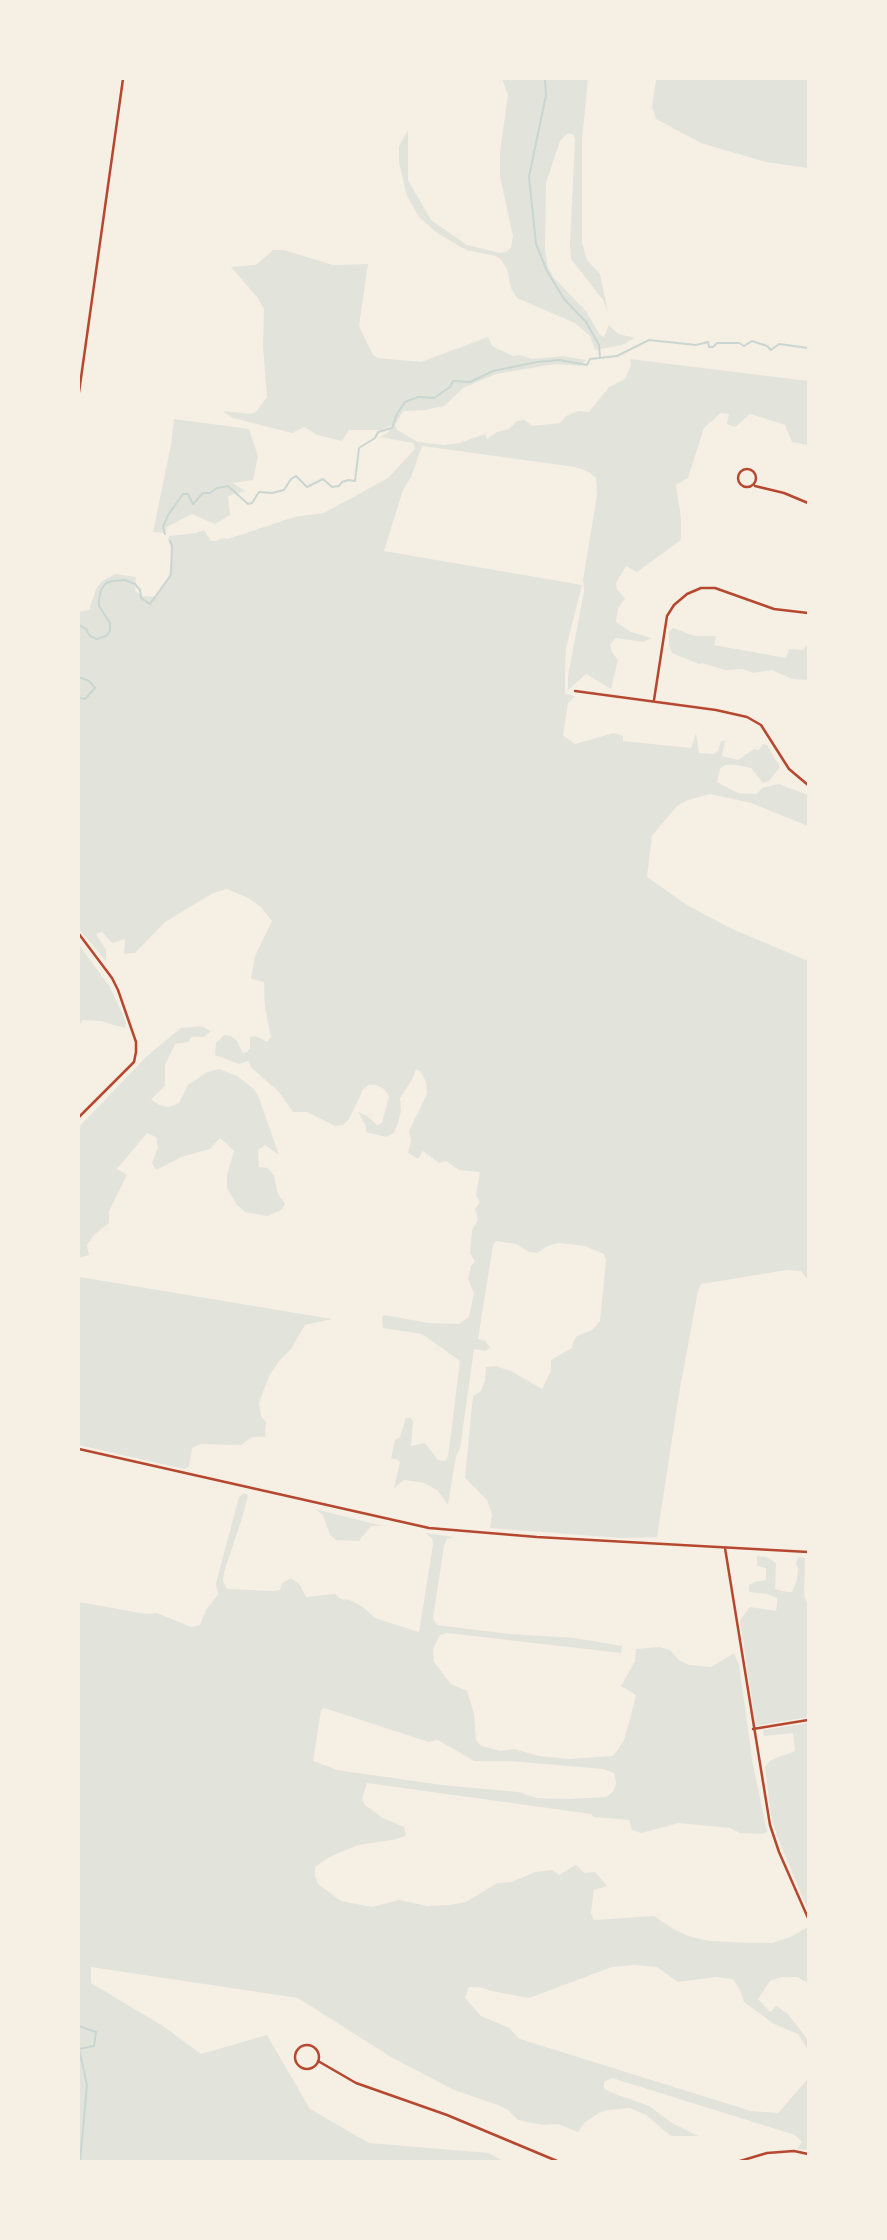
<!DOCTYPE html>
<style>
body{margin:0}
#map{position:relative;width:887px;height:2240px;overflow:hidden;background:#f6efe4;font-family:Poppins,sans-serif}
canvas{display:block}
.frame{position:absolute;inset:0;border:80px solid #f6efe4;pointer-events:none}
</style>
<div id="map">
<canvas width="887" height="2240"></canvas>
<div class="frame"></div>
</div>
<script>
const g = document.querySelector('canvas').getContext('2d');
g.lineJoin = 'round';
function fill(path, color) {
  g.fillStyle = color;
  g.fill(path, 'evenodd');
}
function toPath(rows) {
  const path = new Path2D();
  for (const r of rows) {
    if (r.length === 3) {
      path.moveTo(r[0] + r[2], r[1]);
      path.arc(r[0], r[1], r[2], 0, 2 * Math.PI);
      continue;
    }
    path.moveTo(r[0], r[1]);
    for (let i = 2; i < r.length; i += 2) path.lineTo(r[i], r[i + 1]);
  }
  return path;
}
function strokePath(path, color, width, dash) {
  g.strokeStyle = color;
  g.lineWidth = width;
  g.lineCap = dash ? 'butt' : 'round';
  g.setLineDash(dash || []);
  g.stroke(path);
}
fill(toPath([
 [502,79,588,79,582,140,582,243,587,260,600,274,608,313,603,300,571,259,570,244,575,140,574,135,568,133,560,141,546,183,545,250,548,267,554,278,586,311,600,335,604,337,609,325,618,334,635,338,622,345,595,350,590,336,575,323,517,298,511,288,507,269,501,260,496,256,466,250,437,233,419,217,407,196,399,163,399,146,408,130,408,180,431,220,467,245,500,253,506,252,511,248,513,236,500,177,500,152,508,95],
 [656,79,808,79,808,168,766,162,701,143,656,119,652,107],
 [273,250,284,250,333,265,368,264,359,326,373,355,378,358,421,362,488,337,492,346,513,356,520,355,532,359,563,356,586,360,580,366,555,364,496,374,463,388,444,406,425,410,403,411,395,425,397,430,418,442,444,445,459,443,485,434,487,439,497,432,509,429,517,421,524,420,533,426,560,423,566,416,578,411,589,412,609,387,625,379,631,365,630,359,808,381,808,445,792,442,785,425,750,414,735,427,727,424,729,414,721,413,704,428,688,478,676,485,681,518,681,540,637,572,626,566,616,583,617,589,625,599,618,608,616,622,631,632,652,638,643,642,616,638,610,644,612,652,618,660,611,689,586,674,568,690,568,676,584,591,583,580,597,495,596,478,589,472,575,467,422,446,411,477,403,490,384,551,582,585,566,648,565,673,565,694,575,696,568,703,563,735,575,744,614,733,623,736,623,741,691,748,696,733,699,753,714,754,718,751,721,741,725,741,722,756,738,760,754,749,759,750,763,744,767,745,780,767,769,781,763,783,751,768,737,765,725,765,720,769,717,782,738,793,757,794,762,788,779,784,808,795,808,826,751,803,710,794,688,800,677,806,652,836,647,877,687,905,730,928,808,961,808,1280,801,1271,787,1270,701,1284,698,1291,679,1394,657,1537,621,1538,490,1528,492,1514,487,1500,465,1478,473,1396,481,1391,485,1381,486,1367,496,1366,513,1372,542,1389,551,1371,551,1360,572,1348,573,1342,577,1336,592,1330,600,1321,606,1260,604,1254,585,1246,559,1243,550,1245,537,1253,529,1252,516,1244,496,1241,493,1245,478,1339,485,1341,490,1347,486,1351,474,1349,460,1449,456,1456,448,1505,437,1490,424,1483,404,1480,394,1488,400,1462,397,1459,391,1459,395,1440,400,1437,406,1418,411,1418,413,1422,411,1446,425,1443,438,1460,445,1461,448,1457,460,1361,422,1334,383,1328,382,1318,384,1315,429,1323,459,1324,469,1317,474,1293,468,1279,471,1266,475,1261,470,1253,472,1230,478,1219,475,1209,480,1202,476,1195,480,1172,459,1170,446,1161,439,1163,423,1151,418,1159,408,1153,411,1141,409,1131,427,1094,426,1082,421,1072,416,1069,412,1080,400,1098,401,1111,398,1123,394,1133,386,1137,366,1132,366,1126,358,1112,367,1116,377,1125,382,1123,389,1096,384,1089,376,1085,368,1085,363,1090,349,1119,343,1125,335,1126,307,1112,293,1112,279,1092,252,1068,248,1061,239,1064,215,1055,216,1043,224,1035,231,1036,237,1041,243,1053,247,1052,250,1048,250,1037,256,1036,267,1042,271,1037,265,1008,264,982,251,979,255,956,272,921,261,907,248,898,227,889,213,893,165,922,135,953,124,954,125,939,112,943,102,932,96,934,106,950,106,961,79,929,79,612,89,610,96,589,101,582,115,574,136,577,135,591,142,596,156,597,169,575,172,551,168,540,169,536,196,533,204,530,211,541,216,541,222,538,228,539,294,517,324,513,388,478,415,449,413,443,380,437,388,433,393,425,381,430,349,430,342,441,317,435,304,427,292,433,233,418,223,411,250,414,256,412,267,397,263,347,264,309,257,297,231,267,256,265],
 [174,419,249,429,258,456,253,480,233,483,245,491,228,496,230,515,215,524,192,514,167,527,165,533,153,532,171,445],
 [673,628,695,636,716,636,714,645,786,658,789,649,803,650,808,644,808,680,792,679,772,670,753,673,743,669,725,670,702,663,699,664,672,653,669,646,669,631],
 [79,945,110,987,126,1022,125,1028,100,1021,83,1020,79,1025],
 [202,1026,211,1031,204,1037,192,1037,188,1042,175,1044,165,1065,165,1086,151,1099,159,1105,169,1107,179,1103,188,1085,207,1072,219,1069,237,1076,254,1089,259,1098,279,1155,265,1145,258,1150,259,1167,268,1168,274,1176,278,1194,285,1204,280,1211,267,1216,245,1212,237,1205,227,1188,227,1175,234,1151,220,1138,210,1149,181,1157,156,1170,152,1163,158,1148,156,1137,147,1133,117,1169,127,1175,109,1211,109,1223,95,1234,87,1245,89,1255,79,1258,79,1127,147,1056,181,1028],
 [79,1277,80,1277,332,1319,305,1325,291,1349,280,1360,269,1376,259,1403,261,1416,266,1422,265,1437,252,1437,241,1445,235,1445,200,1444,192,1448,189,1467,184,1469,79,1445],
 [244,1493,248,1495,243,1515,224,1572,223,1581,227,1589,274,1591,280,1590,282,1583,291,1578,300,1585,306,1597,335,1594,341,1599,350,1600,363,1607,375,1618,419,1632,433,1545,432,1538,425,1533,454,1537,447,1539,444,1546,433,1618,437,1625,510,1634,575,1638,622,1646,621,1653,447,1633,440,1635,433,1649,434,1662,451,1684,467,1691,474,1713,476,1740,481,1746,501,1751,514,1749,539,1756,568,1759,612,1756,617,1751,624,1740,631,1715,636,1695,621,1686,635,1661,636,1649,659,1647,670,1650,679,1660,689,1665,711,1667,734,1653,739,1665,753,1765,767,1832,762,1834,740,1833,730,1828,679,1823,641,1833,632,1830,629,1820,594,1817,591,1814,367,1783,362,1799,365,1805,383,1818,404,1827,406,1836,392,1840,358,1845,329,1857,315,1867,315,1875,318,1884,341,1901,372,1907,399,1900,427,1906,450,1905,466,1902,497,1883,512,1882,535,1872,552,1870,559,1875,576,1865,584,1873,595,1872,607,1886,594,1890,591,1913,594,1920,654,1916,675,1930,688,1936,709,1941,750,1943,772,1943,790,1937,808,1927,808,1983,797,1977,782,1977,770,1981,758,1999,770,2012,776,2006,788,2014,808,2040,808,2050,798,2034,774,2024,744,2002,740,1990,733,1979,716,1977,678,1982,657,1967,634,1965,612,1967,529,1998,491,1991,479,1987,469,1987,465,1998,481,2016,509,2028,520,2039,751,2111,778,2113,807,2080,808,2072,808,2150,797,2149,802,2142,795,2135,612,2078,604,2082,604,2088,610,2092,649,2106,672,2123,698,2136,671,2136,646,2115,630,2108,608,2110,599,2113,585,2122,578,2132,558,2124,543,2125,518,2120,508,2110,498,2105,454,2090,391,2057,298,1998,91,1967,91,1983,163,2026,201,2054,267,2035,310,2109,369,2143,489,2153,503,2161,79,2161,79,1602,146,1614,157,1613,191,1627,200,1625,206,1610,218,1594,216,1583,239,1497],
 [324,1708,429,1742,438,1740,474,1761,510,1761,603,1769,614,1773,616,1784,613,1792,606,1797,567,1799,537,1798,518,1792,442,1785,337,1770,313,1761,321,1710],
 [315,1509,383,1526,371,1526,359,1541,336,1540,330,1535,323,1515],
 [757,1556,766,1557,776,1563,775,1589,787,1592,792,1592,797,1579,798,1568,796,1563,798,1557,805,1558,804,1595,808,1605,808,1717,756,1726,740,1620,750,1607,776,1611,777,1604,777,1598,767,1594,749,1592,749,1585,754,1582,766,1580,766,1568,757,1566],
 [808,1723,808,1910,777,1836,771,1815,765,1767,771,1760,795,1751,793,1733,764,1736,763,1730]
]), '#e2e4dc');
strokePath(toPath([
 [545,79,546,95,529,177,536,244,547,271,564,299,586,322,599,345,600,357],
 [165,534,163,527,168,515,183,494,188,494,193,504,203,493,210,493,217,488,228,486,248,504,252,503,259,492,272,493,284,490,291,479,296,476,307,487,323,479,332,487,339,486,342,482,348,480,355,481,359,448,375,438,378,432,392,428,397,414,405,402,418,397,434,398,450,387,453,381,470,382,493,371,537,362,559,360,587,365,590,359,617,356,649,340,696,345,708,342,709,347,713,347,717,343,739,343,744,346,752,341,767,346,771,350,779,344,808,348],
 [79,625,86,629,90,636,97,639,106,636,110,631,110,623,99,606,99,599,101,590,106,583,112,581,125,580,135,584,140,590,141,598,150,604,171,575,172,545,170,541],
 [79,677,89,681,95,688,85,699,79,698],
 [79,2026,96,2032,94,2046,79,2049,87,2085,80,2161]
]), '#c9d6d2', 2);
strokePath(toPath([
 [79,392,123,79],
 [747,478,9],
 [755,486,784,493,808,503],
 [575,691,716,710,747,717,761,725,789,769,808,785],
 [654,700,667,616,674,605,687,594,701,588,715,588,774,609,808,613],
 [79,934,112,978,118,990,136,1042,136,1052,134,1062,79,1117],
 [79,1449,429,1528,537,1537,808,1552],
 [725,1548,770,1825,779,1852,808,1918],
 [753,1729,808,1720],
 [307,2057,12],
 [318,2061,356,2083,447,2115,557,2161],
 [740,2161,767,2153,794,2151,808,2154]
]), '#b5482f', 2.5);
</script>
